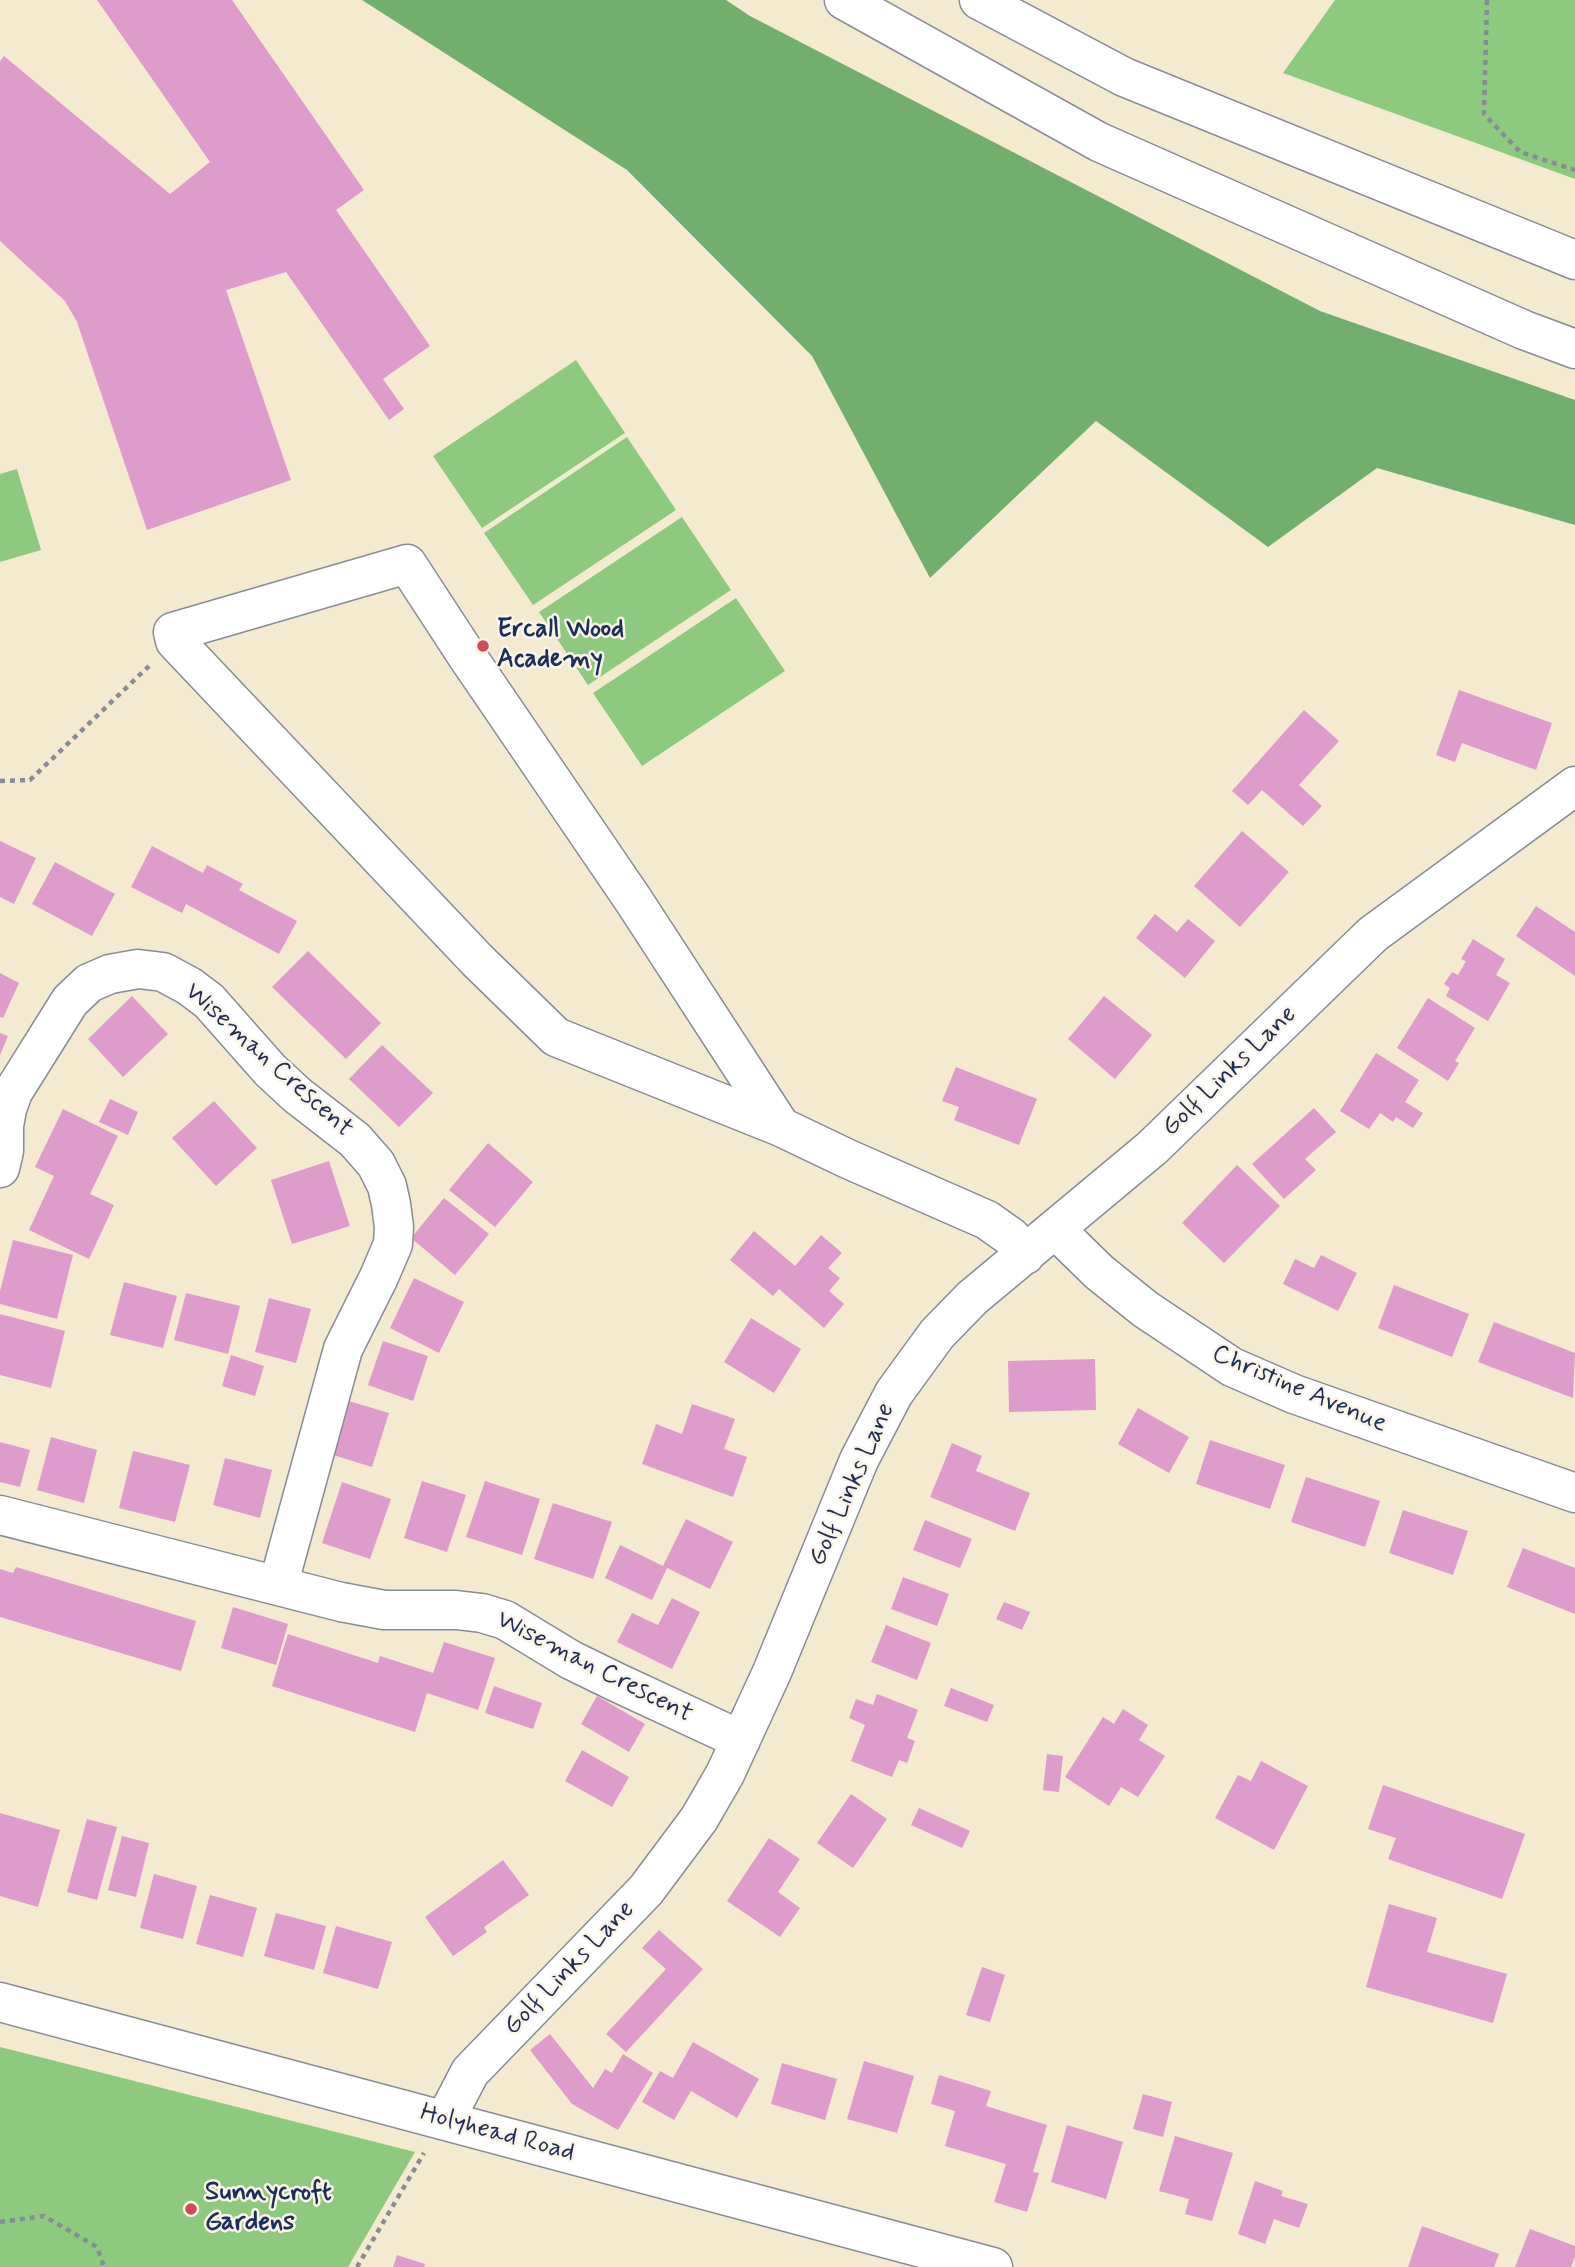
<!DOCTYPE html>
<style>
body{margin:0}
canvas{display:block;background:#f3ead0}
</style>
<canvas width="1575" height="2267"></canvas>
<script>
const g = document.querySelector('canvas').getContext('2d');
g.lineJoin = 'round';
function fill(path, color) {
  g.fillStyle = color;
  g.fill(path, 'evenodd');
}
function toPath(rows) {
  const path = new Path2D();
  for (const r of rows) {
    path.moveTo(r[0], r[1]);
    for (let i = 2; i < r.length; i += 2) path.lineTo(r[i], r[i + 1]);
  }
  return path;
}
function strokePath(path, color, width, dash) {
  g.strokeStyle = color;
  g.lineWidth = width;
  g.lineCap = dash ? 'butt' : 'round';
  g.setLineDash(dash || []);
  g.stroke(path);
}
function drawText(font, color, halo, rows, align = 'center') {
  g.font = font + ' Mynerve,sans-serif';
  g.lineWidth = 5;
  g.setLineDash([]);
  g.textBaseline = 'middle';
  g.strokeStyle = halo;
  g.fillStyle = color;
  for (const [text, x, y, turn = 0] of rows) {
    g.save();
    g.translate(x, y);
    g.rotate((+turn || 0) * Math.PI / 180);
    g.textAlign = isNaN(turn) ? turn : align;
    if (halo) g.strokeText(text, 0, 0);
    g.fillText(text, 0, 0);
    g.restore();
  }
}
fill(toPath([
 [1335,0,1575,0,1575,179,1283,73],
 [576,360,625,433,482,528,433,456],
 [627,437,676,510,533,605,484,533],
 [17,469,41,550,0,562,0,474],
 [682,517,731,590,588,685,539,612],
 [736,598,785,671,642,766,593,693],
 [0,2047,415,2152,348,2267,0,2267]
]), '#8dca7f');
fill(toPath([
 [362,0,726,0,750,16,1320,311,1575,400,1575,525,1377,468,1268,547,1096,421,930,578,812,356,627,170]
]), '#72ae6e');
fill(toPath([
 [97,0,232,0,364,190,336,210,430,346,383,379,404,409,389,420,286,272,226,290,291,480,147,530,77,322,65,301,0,241,0,61,4,56,170,194,210,162],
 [1459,690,1552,723,1536,770,1462,743,1455,762,1436,755],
 [1304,710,1339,741,1299,785,1322,806,1303,826,1262,790,1248,805,1232,791],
 [1242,831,1289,872,1240,927,1194,886],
 [0,841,36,858,14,904,0,897],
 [152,846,203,873,207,865,243,884,239,890,297,921,279,954,186,904,182,913,131,887],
 [55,862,115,894,92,936,32,904],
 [1536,906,1575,932,1575,976,1516,936],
 [1155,914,1177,932,1188,919,1215,941,1185,978,1136,938],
 [1473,939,1505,959,1496,975,1510,983,1488,1021,1446,996,1450,988,1444,984,1452,972,1458,975,1466,961,1461,959],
 [308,951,381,1023,346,1059,272,987],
 [0,973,19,983,3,1018,0,1017],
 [132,996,168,1034,123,1077,88,1039],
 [1104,996,1152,1035,1115,1079,1068,1039],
 [1428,998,1475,1028,1455,1061,1459,1063,1448,1081,1397,1048],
 [0,1033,8,1036,0,1055],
 [382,1045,433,1093,399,1127,349,1079],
 [1376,1053,1419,1080,1405,1102,1423,1113,1413,1128,1396,1117,1393,1122,1380,1113,1369,1129,1340,1111],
 [956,1067,1037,1099,1019,1145,954,1120,959,1107,942,1101],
 [110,1099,138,1112,128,1135,99,1122],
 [214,1101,257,1148,216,1186,172,1138],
 [1314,1108,1336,1132,1305,1159,1316,1170,1284,1199,1252,1164],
 [63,1109,118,1136,90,1194,114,1205,89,1259,29,1230,54,1176,35,1167],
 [488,1143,533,1182,495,1227,449,1190],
 [329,1161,350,1226,292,1244,271,1180],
 [1237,1165,1280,1206,1224,1263,1182,1223],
 [444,1198,489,1234,455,1275,411,1238],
 [754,1231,795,1266,821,1235,842,1253,828,1268,840,1278,829,1291,844,1304,824,1328,779,1289,773,1296,730,1260],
 [13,1240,73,1255,57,1319,0,1304,0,1291],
 [1321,1255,1357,1273,1338,1311,1283,1284,1295,1259,1314,1268],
 [414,1278,464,1302,439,1353,390,1328],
 [124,1282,177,1296,163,1348,110,1335],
 [1394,1285,1469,1314,1452,1357,1378,1328],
 [186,1293,240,1306,228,1354,174,1340],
 [269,1298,311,1309,296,1363,255,1352],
 [0,1314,65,1331,51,1388,0,1375],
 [751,1318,801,1349,774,1393,724,1362],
 [1494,1322,1575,1353,1573,1398,1478,1362],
 [383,1341,428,1356,413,1401,368,1385],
 [231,1355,264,1366,255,1396,222,1386],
 [1095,1359,1096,1410,1009,1412,1008,1361],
 [349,1401,389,1413,372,1467,333,1455],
 [692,1404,735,1419,724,1449,747,1457,733,1497,642,1464,656,1424,682,1434],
 [1138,1408,1189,1437,1169,1473,1118,1444],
 [51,1437,97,1450,84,1503,37,1490],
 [1210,1440,1285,1465,1270,1509,1196,1484],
 [0,1442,30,1450,20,1487,0,1482],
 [952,1443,982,1456,976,1471,1030,1493,1015,1531,930,1497],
 [133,1451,190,1465,175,1522,119,1508],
 [225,1458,272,1470,260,1518,213,1505],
 [1306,1477,1380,1501,1365,1547,1291,1522],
 [422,1481,466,1495,447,1552,404,1538],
 [485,1481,540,1499,522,1555,466,1537],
 [342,1482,391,1499,370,1559,322,1543],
 [553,1503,612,1522,593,1579,534,1559],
 [1403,1510,1468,1531,1453,1575,1389,1553],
 [686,1519,733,1542,710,1589,667,1568,652,1600,605,1578,620,1545,663,1566],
 [925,1520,972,1539,960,1568,913,1550],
 [1523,1548,1575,1568,1575,1614,1507,1587],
 [16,1567,196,1621,181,1671,0,1617,0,1569,13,1573],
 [903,1577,949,1594,937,1626,891,1609],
 [672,1598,700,1612,672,1669,617,1642,632,1613,658,1625],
 [1004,1602,1030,1612,1022,1630,996,1619],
 [233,1607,288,1624,276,1665,221,1648],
 [886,1625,931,1643,917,1680,871,1662],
 [288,1634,378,1663,380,1656,433,1673,444,1642,495,1658,478,1710,427,1693,415,1732,272,1686],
 [494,1686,542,1703,533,1729,485,1713],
 [951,1688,994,1705,987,1722,944,1706],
 [877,1694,918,1710,907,1738,915,1741,907,1763,899,1760,892,1777,851,1761,865,1725,849,1718,856,1699,873,1705],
 [597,1696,645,1724,629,1752,581,1724],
 [1123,1709,1148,1725,1139,1740,1165,1756,1138,1797,1121,1787,1109,1806,1065,1777,1103,1717,1114,1724],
 [582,1750,629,1777,612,1807,565,1781],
 [1047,1754,1063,1756,1059,1792,1043,1790],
 [1261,1761,1308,1786,1274,1850,1215,1818,1238,1775,1251,1781],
 [1383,1785,1525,1834,1502,1899,1388,1859,1396,1838,1368,1829],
 [851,1794,887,1819,853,1868,817,1843],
 [919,1808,970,1831,962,1848,911,1825],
 [0,1813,60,1830,38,1907,0,1896],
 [87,1819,117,1827,97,1900,67,1892],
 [122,1836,149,1843,136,1897,108,1890],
 [769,1838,800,1859,778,1892,800,1908,780,1937,727,1901],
 [503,1860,529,1895,484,1927,487,1932,453,1956,425,1917],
 [154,1874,197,1886,183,1939,140,1928],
 [210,1895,257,1908,243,1957,196,1944],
 [1389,1904,1437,1918,1427,1952,1507,1974,1493,2023,1366,1987],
 [276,1913,326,1926,314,1970,264,1956],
 [336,1926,392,1942,378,1989,323,1973],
 [659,1930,703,1969,626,2052,606,2034,666,1969,642,1948],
 [982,1967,1005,1975,990,2022,966,2015],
 [550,2034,593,2088,605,2069,612,2073,623,2054,653,2073,618,2130,572,2104,530,2050],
 [693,2042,759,2079,737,2118,691,2091,674,2120,642,2102,660,2071,673,2078],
 [864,2061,914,2076,897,2133,847,2119],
 [782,2063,837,2079,825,2120,771,2104],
 [939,2075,991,2091,986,2106,1047,2125,1033,2172,1039,2173,1027,2212,994,2202,1006,2164,945,2146,955,2111,931,2104],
 [1143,2094,1172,2102,1163,2137,1133,2129],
 [1067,2125,1123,2142,1106,2199,1051,2182],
 [1175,2136,1233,2153,1212,2221,1185,2214,1189,2199,1159,2191],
 [1255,2181,1283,2191,1281,2196,1308,2204,1299,2228,1274,2219,1265,2244,1238,2234],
 [1422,2226,1499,2254,1494,2267,1408,2267],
 [1530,2229,1575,2246,1575,2256,1571,2267,1515,2267],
 [397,2255,425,2264,424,2267,393,2267]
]), '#dd9ccb');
const minor = toPath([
 [407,564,467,656,634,901,781,1127,556,1037,477,960,175,641,173,632,407,564],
 [781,1127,848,1159,987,1220,1011,1237,1025,1255],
 [0,1168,4,1151,4,1126,7,1109,13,1092,70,1001,89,983,110,974,138,969,163,972,189,986,209,1001,270,1070,297,1095,355,1140,376,1164,387,1186,391,1204,394,1227,393,1244,379,1277,343,1349,278,1586],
 [1055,1229,1099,1272,1145,1309,1232,1367,1294,1394,1575,1493],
 [0,1515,341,1602,384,1610,456,1610,482,1613,505,1620,571,1660,616,1682,741,1740],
 [445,2120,470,2072,646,1890,699,1819,725,1774,772,1672,859,1460,894,1393,937,1334,972,1298,1152,1148,1373,934,1575,786]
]);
const major = toPath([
 [0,2002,993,2267]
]);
const highway = toPath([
 [844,0,1099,142,1524,330,1575,349],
 [979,0,1124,77,1575,260]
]);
strokePath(minor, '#878c97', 41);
strokePath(major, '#878c97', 41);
strokePath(highway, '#878c97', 41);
strokePath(toPath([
 [1487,0,1484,114,1520,152,1575,170],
 [0,781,30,780,149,666],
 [0,2222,44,2216,97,2247,104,2267],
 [357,2267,424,2153]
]), '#878c97', 4.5, [5, 5]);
strokePath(minor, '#fff', 38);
strokePath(major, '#fff', 38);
strokePath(highway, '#fff', 38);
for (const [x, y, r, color] of [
 [483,646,7,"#d1495b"],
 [191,2209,7,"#d1495b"]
]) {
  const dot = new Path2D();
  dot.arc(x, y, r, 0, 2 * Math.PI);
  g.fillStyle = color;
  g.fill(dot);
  strokePath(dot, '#fcf5e5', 2.5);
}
drawText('bold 26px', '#1b2f5e', '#fcf5e5', [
 ["Ercall Wood",497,631],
 ["Academy",497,661],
 ["Sunnycroft",205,2194],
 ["Gardens",205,2224]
], 'left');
drawText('26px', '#1b2f5e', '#fcf5e5', [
 ["Wiseman Crescent",268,1061,42],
 ["Golf Links Lane",1230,1072,-44],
 ["Christine Avenue",1299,1390,23],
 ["Golf Links Lane",853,1485,-66],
 ["Wiseman Crescent",594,1668,27],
 ["Golf Links Lane",570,1969,-46],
 ["Holyhead Road",497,2134,15]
]);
</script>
